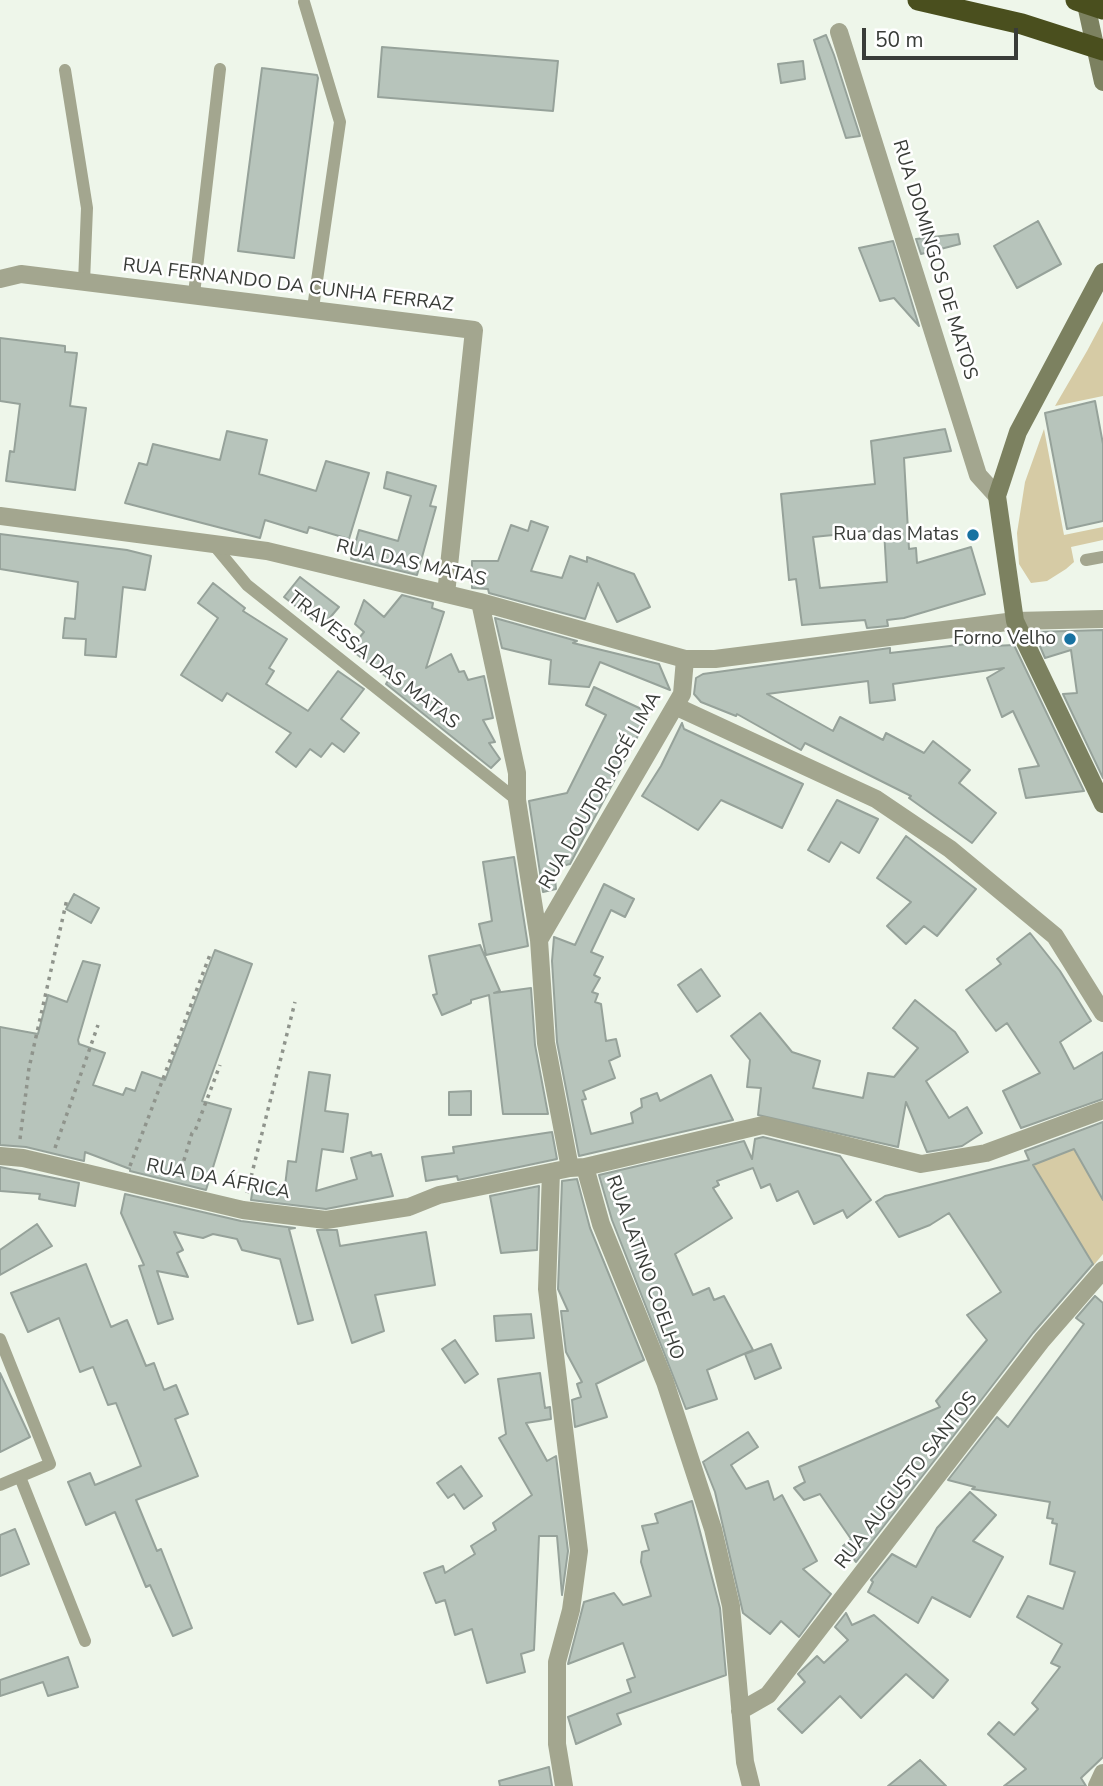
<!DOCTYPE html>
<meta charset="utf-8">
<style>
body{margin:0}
#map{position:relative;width:1103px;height:1786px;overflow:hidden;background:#eef6ea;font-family:"Nunito Sans",sans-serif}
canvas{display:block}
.scale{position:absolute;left:862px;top:28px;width:156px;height:32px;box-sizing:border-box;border:4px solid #393c38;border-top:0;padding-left:9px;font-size:21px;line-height:24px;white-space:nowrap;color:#393c38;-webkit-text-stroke:5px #fff;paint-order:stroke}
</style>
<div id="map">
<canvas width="1103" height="1786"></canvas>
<div class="scale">50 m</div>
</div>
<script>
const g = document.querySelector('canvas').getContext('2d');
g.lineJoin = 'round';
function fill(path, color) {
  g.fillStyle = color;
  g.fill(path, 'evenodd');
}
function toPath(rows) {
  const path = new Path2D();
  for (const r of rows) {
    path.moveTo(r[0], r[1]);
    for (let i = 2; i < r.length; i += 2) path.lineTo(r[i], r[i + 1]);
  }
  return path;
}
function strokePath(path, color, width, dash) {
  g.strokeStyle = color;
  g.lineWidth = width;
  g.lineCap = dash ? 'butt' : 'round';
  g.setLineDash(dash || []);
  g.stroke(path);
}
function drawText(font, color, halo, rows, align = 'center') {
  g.font = font + ' "Nunito Sans",sans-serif';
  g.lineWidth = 5;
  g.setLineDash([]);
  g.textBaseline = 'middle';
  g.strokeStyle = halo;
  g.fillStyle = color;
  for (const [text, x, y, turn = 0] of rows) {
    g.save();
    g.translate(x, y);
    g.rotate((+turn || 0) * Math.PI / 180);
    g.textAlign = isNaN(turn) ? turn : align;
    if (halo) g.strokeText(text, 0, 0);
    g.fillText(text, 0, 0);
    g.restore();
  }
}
fill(toPath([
 [1103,321,1103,396,1055,406,1087,351],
 [1044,429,1064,535,1103,527,1103,540,1071,547,1074,562,1066,569,1047,581,1031,583,1019,564,1017,533,1025,482],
 [1074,1149,1103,1200,1103,1254,1093,1266,1033,1164]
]), '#d6cba5');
const building = toPath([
 [826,35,834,55,860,136,846,138,814,40,826,35],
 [382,47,558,61,553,111,378,97,382,47],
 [803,61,805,79,781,83,778,64,803,61],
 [262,68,317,75,318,78,294,258,238,251,262,68],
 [1038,221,1061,264,1017,288,994,246,1038,221],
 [958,234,960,244,921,254,916,239,958,234],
 [893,241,919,326,894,298,880,301,859,248,893,241],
 [0,338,65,346,65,352,77,353,70,406,86,408,75,490,6,481,10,451,14,452,20,404,0,401,0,338],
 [1095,401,1103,444,1103,521,1067,529,1045,413,1095,401],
 [945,429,951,451,904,458,909,549,916,548,917,563,971,547,985,594,904,618,887,620,888,626,867,628,865,620,802,625,796,579,789,580,781,494,875,484,871,441,945,429],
 [884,530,887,582,820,588,813,537,884,530],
 [227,431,267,440,259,474,316,491,326,461,369,473,349,539,309,527,307,533,265,520,260,538,125,503,139,463,147,465,153,444,220,460,227,431],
 [387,472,436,486,430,506,436,507,417,575,351,559,359,530,398,541,411,496,384,488,387,472],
 [531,521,548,527,531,571,562,578,570,556,587,562,587,557,634,574,650,607,617,622,598,583,585,619,489,593,488,589,472,588,472,561,498,561,511,525,528,531,531,521],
 [0,534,127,550,151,556,145,590,123,587,116,657,85,655,86,639,63,638,65,618,75,619,78,582,0,569,0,534],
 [300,577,339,607,322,627,284,597,300,577],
 [213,583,245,608,243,611,287,639,269,668,274,671,266,684,308,711,338,671,364,689,341,719,359,733,344,752,332,743,321,757,310,749,296,767,276,752,291,733,227,693,222,701,181,675,218,618,198,603,213,583],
 [402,595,433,603,432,608,444,612,426,668,451,654,459,672,464,671,468,680,484,676,493,718,483,720,495,742,489,743,500,759,491,768,386,684,389,679,350,649,364,632,355,624,364,600,384,617,402,595],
 [495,618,577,641,573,643,659,664,670,690,600,662,589,687,549,684,551,660,502,648,495,618],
 [1103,630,1103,778,1063,694,1077,693,1071,650,1045,658,1034,632,1103,630],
 [993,641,993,646,1014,645,1084,791,1026,798,1019,769,1039,766,1013,711,1002,717,987,678,1004,668,893,684,895,700,870,703,868,681,767,694,833,731,840,717,883,740,886,733,924,753,933,741,970,770,959,783,996,813,972,843,909,798,911,796,805,743,801,750,737,714,736,716,701,702,694,694,696,678,703,674,890,648,890,653,993,641],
 [594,687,650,713,570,864,554,868,556,889,543,892,529,801,567,793,606,715,586,705,594,687],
 [682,723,684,729,803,784,782,828,721,800,698,830,642,796,661,766,682,723],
 [837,800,878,819,859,853,841,842,829,862,808,850,837,800],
 [906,836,976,889,937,936,924,926,906,944,887,926,911,902,877,878,906,836],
 [514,857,528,946,486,955,479,924,492,921,483,862,514,857],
 [604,884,634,899,625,917,611,910,591,952,603,957,594,975,600,978,592,992,598,994,595,1002,601,1004,606,1041,616,1039,620,1056,609,1061,615,1078,583,1091,586,1099,582,1100,591,1134,633,1123,631,1113,642,1107,641,1099,657,1093,660,1101,711,1075,733,1120,579,1156,557,1042,552,961,554,937,575,945,604,884],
 [74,894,99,908,91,923,66,909,74,894],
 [1030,933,1060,971,1091,1021,1060,1042,1074,1069,1103,1052,1103,1099,1021,1128,1003,1091,1040,1073,1007,1023,996,1031,966,990,1001,964,997,959,1030,933],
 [480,945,500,991,494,993,531,988,535,1045,548,1114,503,1114,489,995,471,1000,471,1003,442,1015,433,995,437,994,429,956,480,945],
 [215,950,252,964,202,1101,231,1109,206,1190,130,1171,130,1169,85,1152,84,1161,26,1147,0,1145,0,1027,38,1034,48,995,67,1002,83,961,100,965,78,1040,79,1044,105,1053,93,1085,123,1095,126,1088,135,1091,142,1072,165,1080,215,950],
 [701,969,720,996,697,1012,678,985,701,969],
 [915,1000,955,1032,968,1052,926,1081,949,1118,967,1107,982,1133,962,1146,927,1152,906,1102,898,1147,758,1115,761,1088,747,1087,750,1060,731,1036,760,1013,792,1052,820,1061,813,1088,863,1098,868,1073,894,1077,918,1048,893,1028,915,1000],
 [309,1072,330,1075,325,1111,348,1114,343,1152,322,1149,316,1191,357,1179,351,1158,371,1152,372,1156,381,1154,393,1196,326,1209,251,1200,254,1181,285,1186,288,1161,296,1162,309,1072],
 [471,1091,471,1115,449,1115,449,1092,471,1091],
 [1103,1122,1103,1200,1074,1149,1033,1165,1093,1264,1033,1333,856,1562,843,1546,851,1539,820,1494,804,1500,794,1488,805,1482,799,1467,940,1407,936,1401,987,1340,967,1315,1001,1292,949,1213,930,1225,899,1237,876,1202,885,1196,1029,1160,1025,1151,1103,1122],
 [552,1132,557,1159,458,1180,457,1176,426,1181,422,1157,454,1153,453,1147,552,1132],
 [763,1137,840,1156,871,1200,847,1218,843,1210,814,1224,798,1191,777,1201,770,1184,761,1188,753,1168,717,1181,719,1185,713,1188,732,1218,675,1254,693,1295,709,1288,714,1300,724,1296,753,1350,707,1370,717,1399,686,1409,612,1220,599,1175,744,1141,752,1159,755,1139,763,1137],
 [0,1167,79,1183,75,1206,39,1199,40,1194,0,1191,0,1167],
 [577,1179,590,1228,644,1360,596,1384,607,1417,575,1427,572,1400,581,1397,577,1384,582,1382,566,1352,561,1311,568,1311,558,1289,562,1181,577,1179],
 [539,1186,537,1250,501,1253,490,1196,539,1186],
 [125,1194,241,1221,295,1228,289,1229,313,1320,298,1324,280,1259,242,1250,237,1239,213,1234,203,1238,174,1232,183,1250,177,1253,188,1277,157,1271,173,1319,158,1324,139,1266,144,1265,121,1213,125,1194],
 [37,1224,52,1246,0,1275,0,1250,37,1224],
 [317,1230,337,1230,340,1246,426,1232,435,1285,375,1295,384,1331,352,1343,317,1230],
 [86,1264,111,1327,127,1320,146,1366,154,1363,164,1390,176,1385,188,1414,175,1419,198,1476,136,1500,157,1551,161,1549,192,1628,173,1636,150,1585,146,1587,115,1512,86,1525,68,1482,90,1473,95,1485,141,1466,116,1403,108,1405,93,1367,80,1372,59,1318,28,1332,11,1293,86,1264],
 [1095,1296,1103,1303,1103,1757,1081,1778,1086,1786,1004,1786,1026,1769,988,1734,999,1722,1014,1735,1038,1709,1032,1703,1060,1667,1051,1663,1062,1644,1017,1617,1028,1596,1063,1609,1075,1572,1050,1564,1057,1524,1052,1523,1053,1519,1047,1518,1050,1502,972,1489,975,1487,948,1480,997,1417,1008,1427,1084,1324,1076,1318,1095,1296],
 [531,1314,534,1338,496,1341,494,1316,531,1314],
 [455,1340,478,1374,465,1383,442,1349,455,1340],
 [771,1344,781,1368,755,1379,745,1354,771,1344],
 [0,1373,30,1437,0,1452,0,1373],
 [540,1373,545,1408,550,1407,551,1419,526,1423,547,1461,556,1456,568,1551,562,1595,557,1536,539,1536,534,1650,521,1654,525,1672,487,1683,472,1629,455,1635,445,1600,436,1603,424,1573,443,1566,445,1573,475,1554,471,1546,496,1530,493,1523,532,1495,499,1438,506,1434,498,1379,540,1373],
 [748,1432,758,1447,731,1465,746,1489,768,1481,774,1500,782,1495,817,1561,803,1569,831,1594,799,1637,781,1621,770,1634,743,1613,715,1492,703,1462,748,1432],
 [461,1466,482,1496,464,1509,454,1494,448,1498,437,1483,461,1466],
 [970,1492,996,1515,973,1541,1003,1557,970,1617,932,1597,918,1623,868,1592,873,1582,871,1580,892,1554,916,1567,937,1528,970,1492],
 [692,1501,720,1608,726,1675,617,1714,621,1724,576,1744,568,1717,631,1692,627,1680,635,1677,623,1643,568,1664,584,1602,614,1593,623,1605,651,1596,641,1562,642,1552,649,1550,642,1526,658,1523,655,1514,692,1501],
 [15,1529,29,1564,0,1576,0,1535,15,1529],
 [846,1613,852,1625,874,1615,948,1680,933,1698,906,1674,861,1718,840,1696,802,1733,778,1709,805,1682,798,1674,801,1671,817,1656,824,1663,848,1640,835,1627,846,1613],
 [68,1657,78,1687,48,1696,43,1682,0,1696,0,1680,68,1657],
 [920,1760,946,1786,888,1786,920,1760],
 [549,1767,552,1786,500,1786,499,1781,549,1767]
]);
fill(building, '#b7c4bb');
strokePath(building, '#96a29a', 2);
strokePath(toPath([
 [20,1139,29,1068,67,899],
 [55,1148,98,1025],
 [130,1166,211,952],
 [179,1177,192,1133,195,1131,220,1065],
 [247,1193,295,1002]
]), '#8f948c', 3.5, [3.5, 5]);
strokePath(toPath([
 [304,2,340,122,313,308],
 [65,70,87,208,84,282],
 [194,294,220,69],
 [213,544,247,585,517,800],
 [1086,560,1103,557],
 [0,1339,50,1464,0,1485],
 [20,1477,85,1641]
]), '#a3a68f', 12);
strokePath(toPath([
 [839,32,978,475,997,496],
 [0,279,21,274,474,330,446,594],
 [0,516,267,551,480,602,685,659,715,659,1015,621,1103,619],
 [480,602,517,773,517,800,539,940,546,1043,570,1168],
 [675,706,876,799,950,849,1055,936,1103,1013],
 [539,940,682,694,685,659],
 [0,1156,23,1158,243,1210,326,1220,409,1207,439,1195,570,1168,585,1167,763,1125,921,1164,986,1153,1103,1110],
 [585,1167,601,1224,665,1382,713,1529,731,1606,745,1762,751,1786],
 [551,1172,547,1289,579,1551,571,1610,557,1662,557,1744,564,1786],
 [740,1711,768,1695,1042,1340,1103,1270],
 [1097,1786,1103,1773]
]), '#a3a68f', 18);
strokePath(toPath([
 [1085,0,1103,82],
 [1103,272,1018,432,997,496,1015,621,1103,804]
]), '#7c8160', 18);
strokePath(toPath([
 [918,0,1022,24,1103,50],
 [1076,0,1103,9]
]), '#4a4f1e', 21);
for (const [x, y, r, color] of [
 [973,535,7,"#1872a1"],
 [1070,639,7,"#1872a1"]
]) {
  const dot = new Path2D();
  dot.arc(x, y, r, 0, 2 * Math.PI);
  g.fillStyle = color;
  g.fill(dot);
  strokePath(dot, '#fff', 2.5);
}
drawText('19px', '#393c38', '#fff', [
 ["RUA DOMINGOS DE MATOS",934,260,73],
 ["RUA FERNANDO DA CUNHA FERRAZ",288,286,7],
 ["RUA DAS MATAS",411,564,13],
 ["TRAVESSA DAS MATAS",373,661,38],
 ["RUA DOUTOR JOSÉ LIMA",601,791,-60],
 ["RUA DA ÁFRICA",218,1180,11],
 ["RUA LATINO COELHO",644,1268,70],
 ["RUA AUGUSTO SANTOS",907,1481,-52]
]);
drawText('19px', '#393c38', '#fff', [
 ["Rua das Matas",959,535],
 ["Forno Velho",1056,639]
], 'right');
</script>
